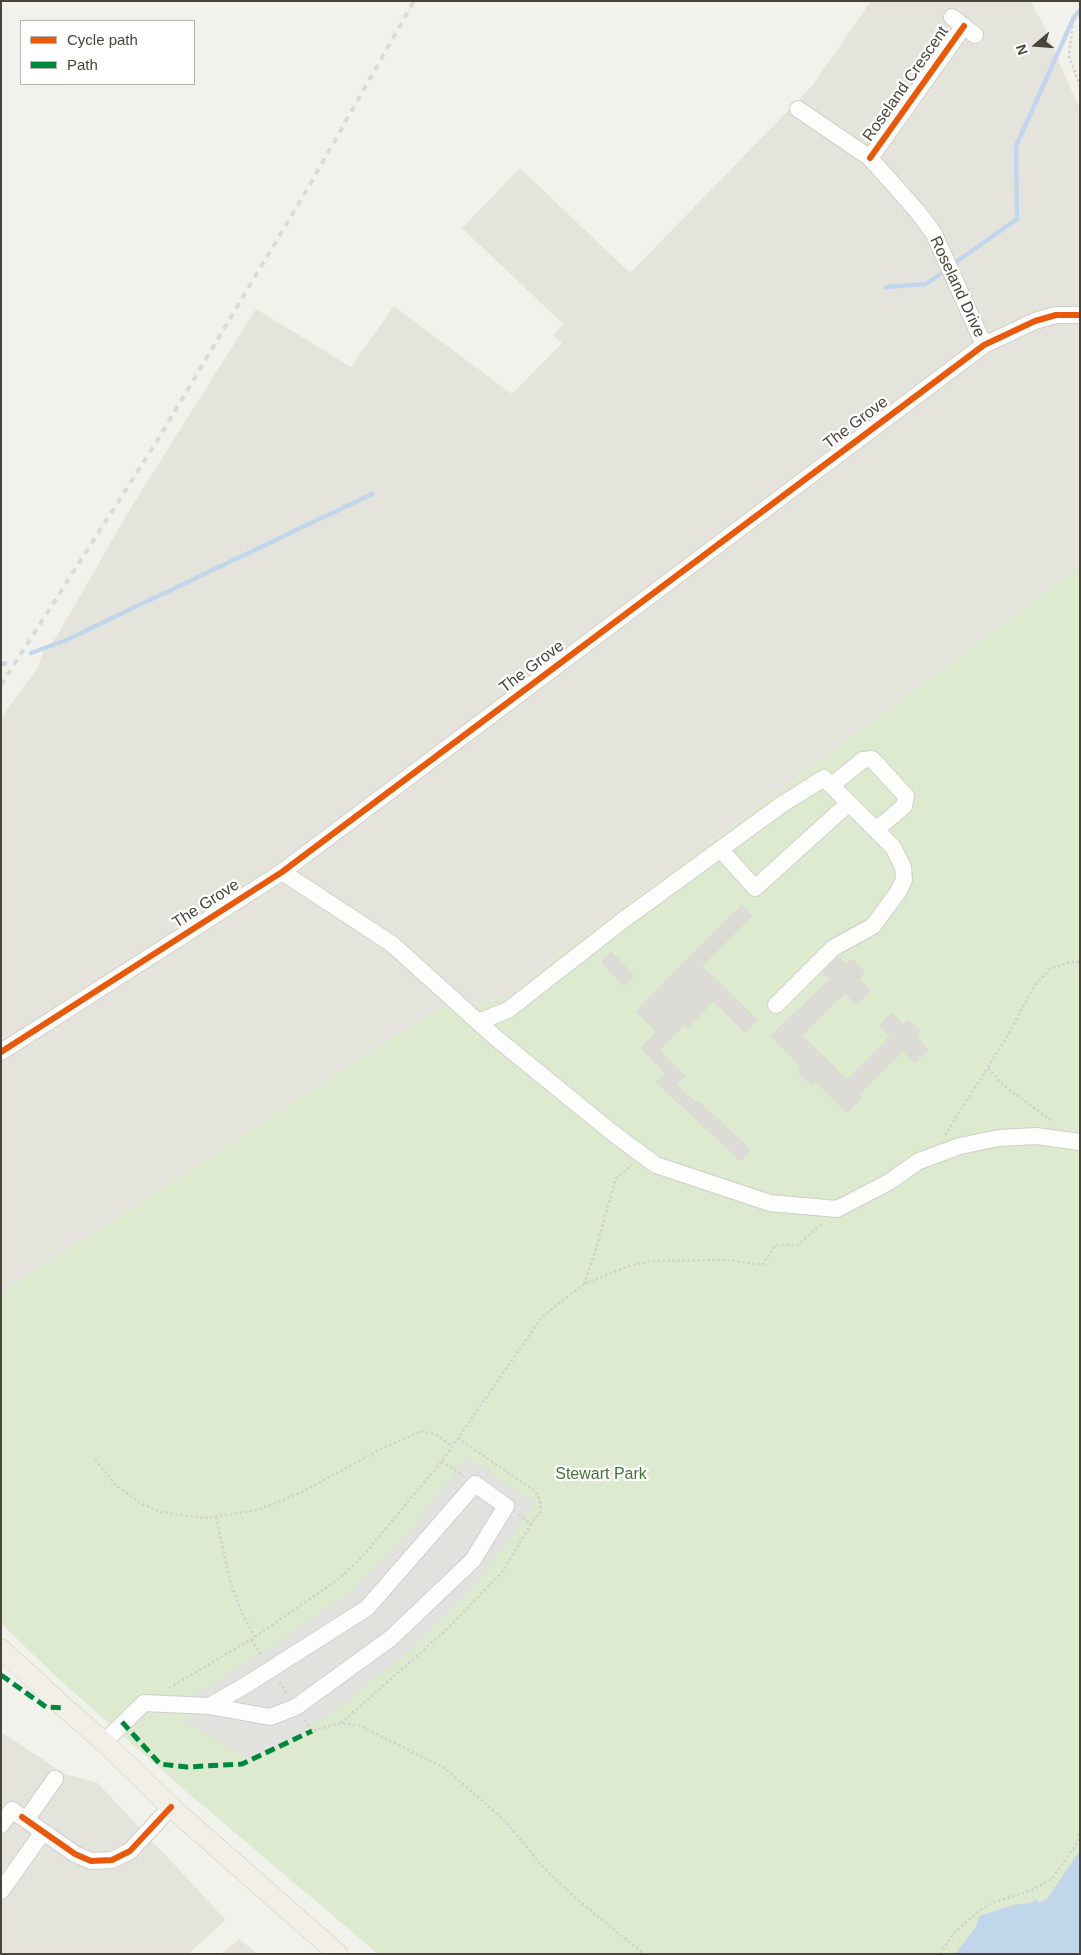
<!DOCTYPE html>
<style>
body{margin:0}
#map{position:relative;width:1081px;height:1955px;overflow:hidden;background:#f2f2ed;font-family:Arial,sans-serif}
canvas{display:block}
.frame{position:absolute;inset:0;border:2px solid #48443a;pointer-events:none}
.legend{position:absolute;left:20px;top:20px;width:175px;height:65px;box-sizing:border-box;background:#fff;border:1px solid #b6b4b0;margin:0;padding:6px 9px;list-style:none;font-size:15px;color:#48443a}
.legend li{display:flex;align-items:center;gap:10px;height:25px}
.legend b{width:25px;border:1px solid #b6b4b0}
.north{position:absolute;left:1011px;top:20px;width:50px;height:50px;-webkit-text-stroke:4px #fff;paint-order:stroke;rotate:252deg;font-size:14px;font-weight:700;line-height:20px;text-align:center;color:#48443a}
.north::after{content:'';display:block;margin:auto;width:18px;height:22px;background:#48443a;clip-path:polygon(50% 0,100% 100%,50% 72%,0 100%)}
</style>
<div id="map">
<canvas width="1081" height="1955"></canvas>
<div class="frame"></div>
<ul class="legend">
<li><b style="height:6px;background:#e8590c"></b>Cycle path</li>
<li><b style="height:6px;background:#00873e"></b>Path</li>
</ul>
<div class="north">N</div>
</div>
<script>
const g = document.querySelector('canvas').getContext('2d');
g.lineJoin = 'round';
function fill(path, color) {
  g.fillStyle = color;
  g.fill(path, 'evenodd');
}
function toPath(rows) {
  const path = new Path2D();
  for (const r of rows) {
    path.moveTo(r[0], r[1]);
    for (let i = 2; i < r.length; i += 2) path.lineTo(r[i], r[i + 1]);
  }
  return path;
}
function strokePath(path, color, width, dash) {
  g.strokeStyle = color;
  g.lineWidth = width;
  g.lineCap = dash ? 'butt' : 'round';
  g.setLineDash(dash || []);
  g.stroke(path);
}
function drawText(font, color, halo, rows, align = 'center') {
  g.font = font + ' Arial,sans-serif';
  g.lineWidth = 4.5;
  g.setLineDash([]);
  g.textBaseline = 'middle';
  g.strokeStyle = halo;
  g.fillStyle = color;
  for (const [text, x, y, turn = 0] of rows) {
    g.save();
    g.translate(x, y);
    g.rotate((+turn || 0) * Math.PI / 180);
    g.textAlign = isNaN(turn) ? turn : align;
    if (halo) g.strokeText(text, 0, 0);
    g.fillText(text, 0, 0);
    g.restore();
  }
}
fill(toPath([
 [871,1,1030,1,1041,20,1080,110,1080,566,529,978,510,998,439,1008,1,1293,1,718,38,667,43,652,57,636,130,509,256,309,351,367,394,306,512,394,562,343,553,335,563,324,462,228,520,168,630,273,812,86],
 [1,1732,65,1774,98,1783,226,1920,188,1954,1,1954],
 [239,1939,258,1954,221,1954]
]), '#e5e4dc');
fill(toPath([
 [1080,566,1080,1954,378,1954,182,1788,53,1674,1,1623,1,1293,439,1008,510,998,529,978]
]), '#ddead0');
fill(toPath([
 [467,1457,535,1503,476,1585,411,1650,333,1712,274,1751,247,1759,185,1721,194,1694,268,1650,354,1589,412,1528]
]), '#e1e1dd');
fill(toPath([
 [1080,1850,1080,1954,955,1954,976,1927,979,1916,1014,1905,1031,1903,1036,1899,1039,1903,1047,1899]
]), '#c2d6eb');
strokePath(toPath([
 [952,265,1017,219,1016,146,1074,17,1080,10],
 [886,287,926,284,946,270],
 [31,653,64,641,372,494],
 [1,665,5,663]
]), '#c2d6eb', 4.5);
const building = toPath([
 [742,905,752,916,702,966,757,1020,745,1033,713,1001,687,1028,684,1024,659,1050,685,1076,676,1085,696,1103,698,1101,751,1150,741,1161,656,1082,665,1073,641,1048,657,1032,636,1011,742,905],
 [611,952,634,976,624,986,601,962,611,952],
 [838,957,846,964,851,959,865,973,859,979,871,991,857,1005,845,993,802,1036,847,1080,890,1037,879,1026,892,1013,903,1025,909,1020,921,1032,916,1037,928,1050,915,1063,903,1051,858,1095,862,1098,847,1113,815,1081,811,1085,797,1071,801,1067,771,1036,830,979,823,972,838,957]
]);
fill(building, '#dcdbd6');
strokePath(building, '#dad9d3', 1);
const minor = toPath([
 [952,17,975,35],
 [798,109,870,158,917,211,934,234,984,345],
 [870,158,964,26],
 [832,785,863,760,872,759,906,796,904,806,876,830],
 [721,850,755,888,849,803],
 [282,872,392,944,496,1038,614,1134,656,1165,770,1203,837,1209,889,1182,919,1161,960,1146,999,1138,1036,1136,1080,1142],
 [478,1022,508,1010,622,921,781,805,824,778,893,847,903,867,904,880,898,892,873,926,833,948,776,1005],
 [1,1052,282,872,984,345,1035,321,1056,315,1080,315],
 [104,1742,144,1703,209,1706,270,1717,296,1707,391,1638,473,1560,506,1506,475,1484,367,1608,246,1685,209,1706],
 [26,1820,55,1779],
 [1,1825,12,1810,75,1854,91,1861,112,1860,130,1851,171,1807],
 [1,1891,43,1832]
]);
const major = toPath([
 [1,1649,65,1708,104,1742,171,1807,338,1954]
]);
strokePath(minor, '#d0cfcb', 18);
strokePath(major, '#d2cfbd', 21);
strokePath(toPath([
 [1080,14,1073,21,1069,56,1080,86],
 [988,1068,1004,1086,1052,1121],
 [945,1135,1005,1040,1035,985,1050,969,1070,962,1080,962],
 [584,1284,596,1249,616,1178,632,1165],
 [458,1438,535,1491,540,1500,541,1511,531,1524],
 [95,1460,117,1486,140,1503,161,1512,205,1518,253,1511,271,1505,302,1492,381,1449,421,1431,435,1434,452,1446],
 [442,1461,463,1476],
 [216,1517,230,1581,242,1613,255,1637],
 [251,1640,262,1656],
 [279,1682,287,1694],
 [169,1688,255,1637,340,1578,362,1557,442,1461,542,1317,584,1284,629,1266,652,1261,729,1260,762,1265,776,1245,798,1245,823,1223],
 [305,1720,312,1731,341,1723,361,1726,446,1769,503,1819,546,1870,579,1901,644,1954],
 [341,1723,446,1630,503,1571,531,1524,518,1514],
 [940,1954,954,1933,979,1911,992,1903,1032,1890,1052,1879,1078,1842,1080,1832]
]), '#d2d1cb', 2.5, [2.5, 2.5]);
strokePath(minor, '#fdfdfc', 16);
strokePath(major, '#f1efe6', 20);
strokePath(toPath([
 [1,685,157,441,305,193,414,1]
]), '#dadad9', 4, [6, 6]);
strokePath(toPath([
 [1,1675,46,1707,65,1708],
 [122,1722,160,1764,187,1767,242,1764,312,1731]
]), '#00873e', 5, [10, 5]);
strokePath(toPath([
 [870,158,964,26],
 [1,1052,282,872,984,345,1035,321,1056,315,1080,315],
 [22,1817,75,1854,91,1861,112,1860,130,1851,171,1807]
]), '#e8590c', 6);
drawText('16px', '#48443a', '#fff', [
 ["Roseland Crescent",906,84,-55],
 ["Roseland Drive",957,287,65],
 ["The Grove",856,423,-37],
 ["The Grove",532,667,-37],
 ["The Grove",206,904,-33]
]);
drawText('16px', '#437532', '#fff', [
 ["Stewart Park",601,1475]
]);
</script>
